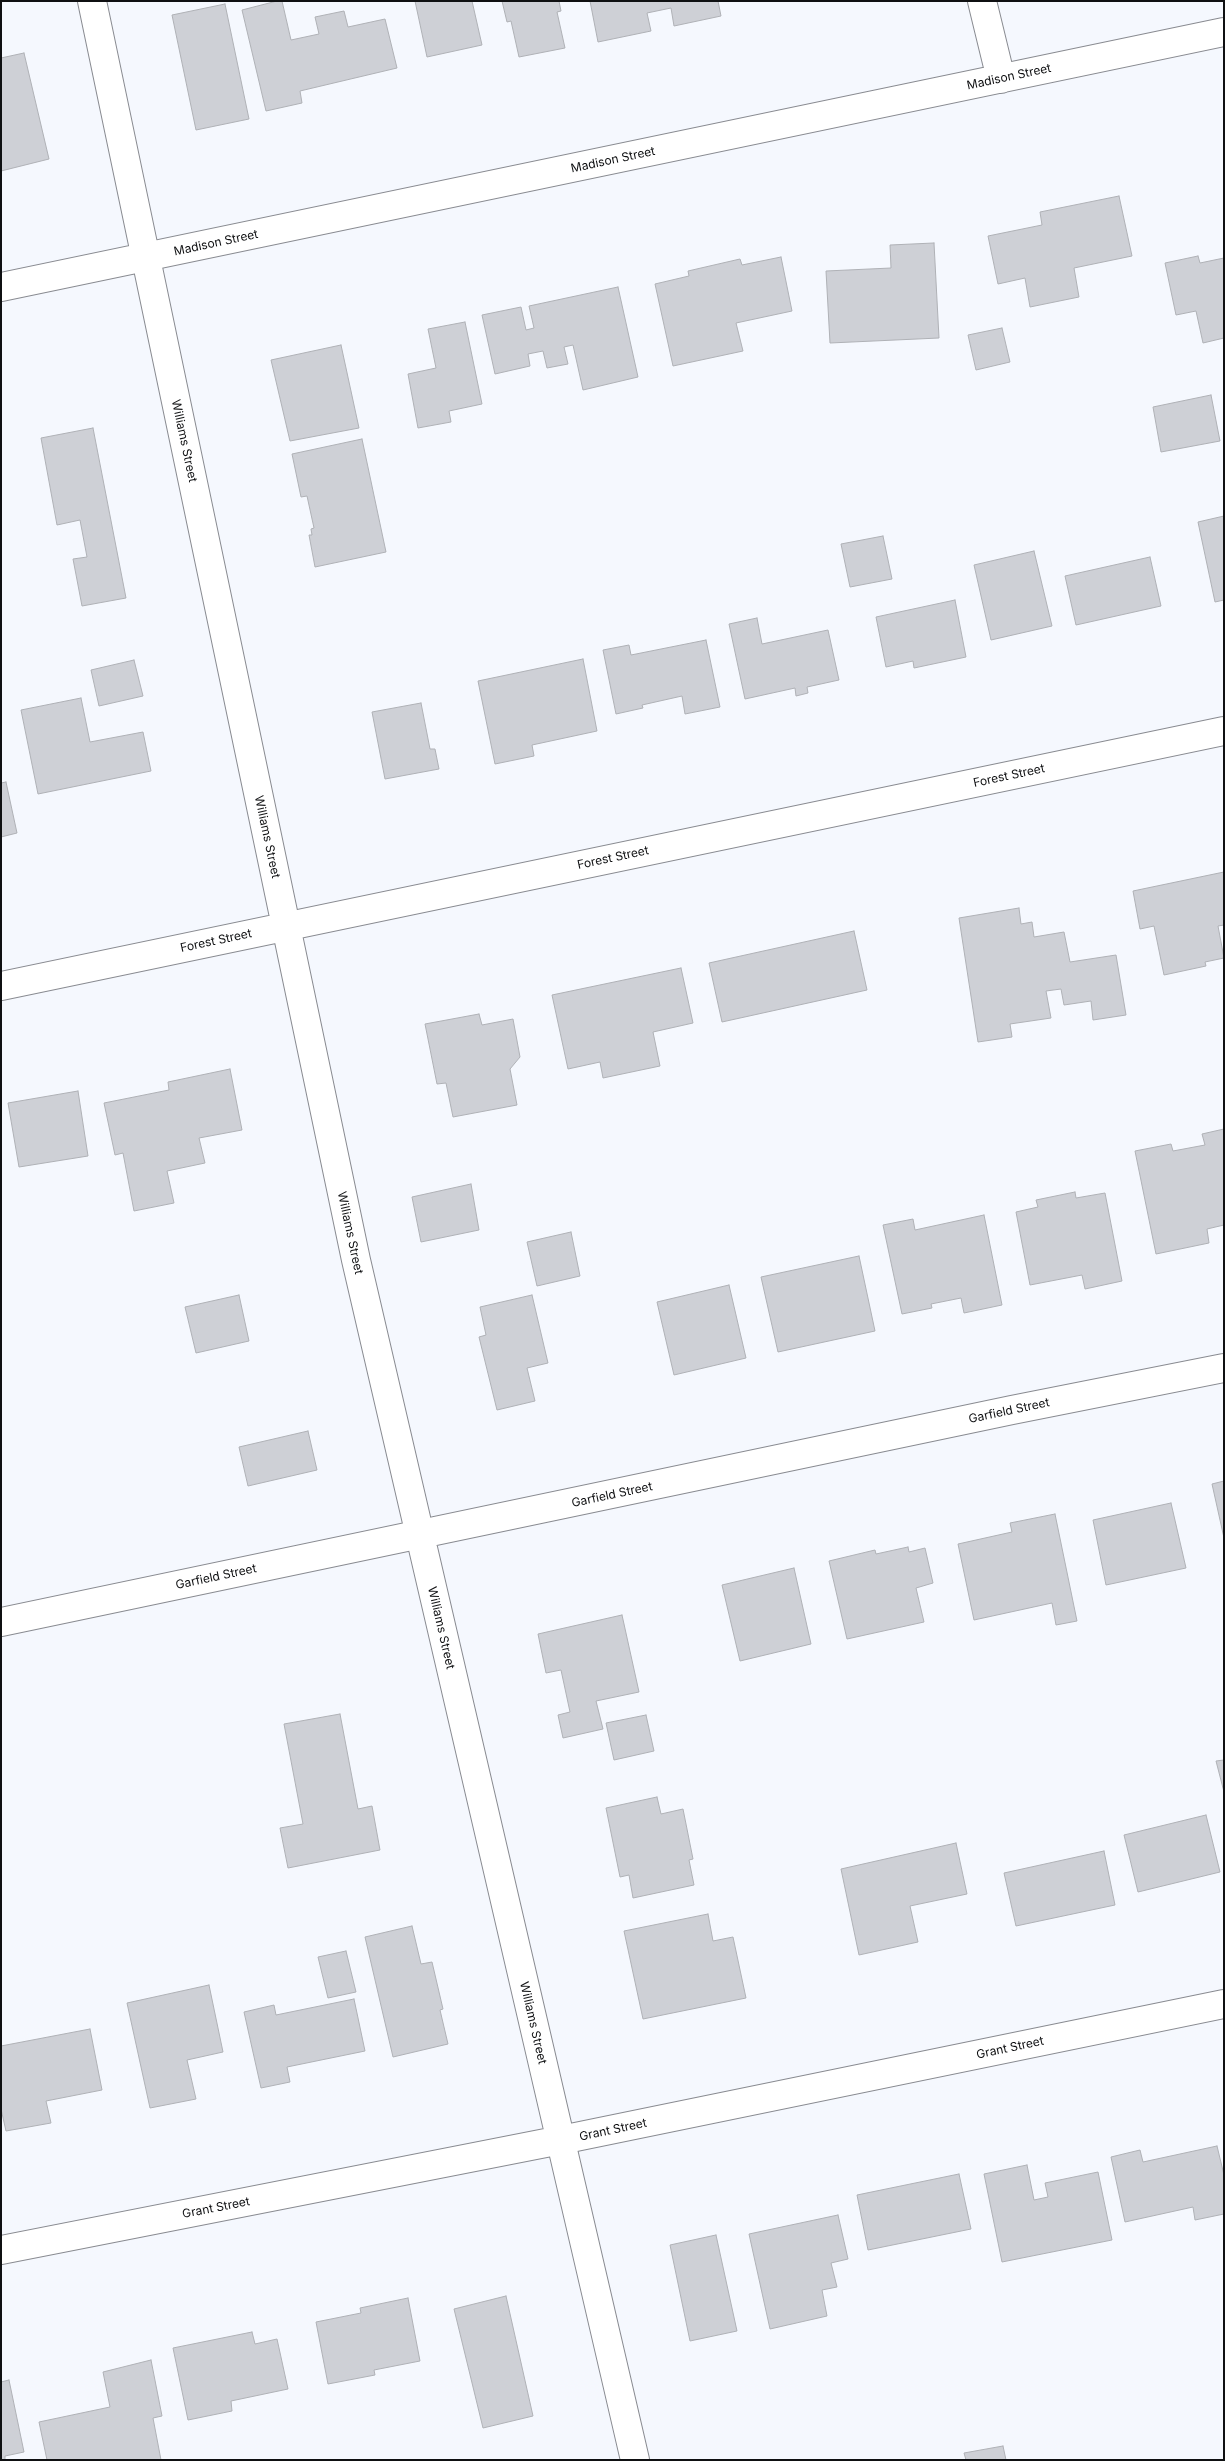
<!DOCTYPE html>
<style>
body{margin:0}
#map{position:relative;width:1225px;height:2461px;overflow:hidden;background:#f5f8fe;font-family:Inter,sans-serif}
canvas{display:block}
.frame{position:absolute;inset:0;border:2px solid #0f1012;pointer-events:none}
</style>
<div id="map">
<canvas width="1225" height="2461"></canvas>
<div class="frame"></div>
</div>
<script>
const g = document.querySelector('canvas').getContext('2d');
g.lineJoin = 'round';
function fill(path, color) {
  g.fillStyle = color;
  g.fill(path, 'evenodd');
}
function toPath(rows) {
  const path = new Path2D();
  for (const r of rows) {
    path.moveTo(r[0], r[1]);
    for (let i = 2; i < r.length; i += 2) path.lineTo(r[i], r[i + 1]);
  }
  return path;
}
function strokePath(path, color, width, dash) {
  g.strokeStyle = color;
  g.lineWidth = width;
  g.lineCap = dash ? 'butt' : 'round';
  g.setLineDash(dash || []);
  g.stroke(path);
}
function drawText(font, color, halo, rows, align = 'center') {
  g.font = font + ' Inter,sans-serif';
  g.lineWidth = 4;
  g.setLineDash([]);
  g.textBaseline = 'middle';
  g.strokeStyle = halo;
  g.fillStyle = color;
  for (const [text, x, y, turn = 0] of rows) {
    g.save();
    g.translate(x, y);
    g.rotate((+turn || 0) * Math.PI / 180);
    g.textAlign = isNaN(turn) ? turn : align;
    if (halo) g.strokeText(text, 0, 0);
    g.fillText(text, 0, 0);
    g.restore();
  }
}
const building = toPath([
 [277,1,282,1,291,40,319,34,315,17,344,11,348,27,385,19,397,68,300,91,302,103,266,111,242,10,277,1],
 [415,1,472,1,482,45,427,57,415,1],
 [502,1,559,1,561,11,557,12,565,48,519,57,511,21,507,22,502,1],
 [590,1,718,1,721,16,674,26,671,8,647,13,651,31,598,42,590,1],
 [225,4,249,119,196,130,172,15,225,4],
 [24,53,49,159,1,171,1,58,24,53],
 [1119,196,1132,256,1074,268,1079,297,1030,307,1025,278,998,284,988,236,1042,225,1040,212,1119,196],
 [934,243,939,338,830,343,826,271,891,268,890,245,934,243],
 [1198,256,1200,263,1224,258,1224,338,1203,343,1196,311,1176,315,1165,263,1198,256],
 [781,257,792,311,736,323,743,351,673,366,655,284,689,276,688,271,740,259,742,265,781,257],
 [618,287,638,377,583,390,573,345,564,347,568,364,547,368,543,351,528,354,530,366,495,374,482,315,521,307,526,330,534,328,529,306,618,287],
 [465,322,482,404,449,411,451,422,418,428,408,374,436,368,428,329,465,322],
 [1002,328,1010,362,976,370,968,335,1002,328],
 [341,345,359,428,290,441,271,360,341,345],
 [1211,395,1220,441,1161,452,1153,407,1211,395],
 [93,428,126,598,82,606,73,559,87,557,80,520,57,525,41,438,93,428],
 [362,439,386,552,315,567,309,535,312,535,311,529,314,528,307,496,301,497,292,454,362,439],
 [1224,516,1224,600,1215,602,1198,522,1224,516],
 [883,536,892,579,850,587,841,544,883,536],
 [1034,551,1052,626,991,640,974,565,1034,551],
 [1150,557,1161,606,1076,625,1065,576,1150,557],
 [955,600,966,657,914,668,913,661,886,667,876,617,955,600],
 [757,618,762,644,828,630,839,680,807,687,808,693,796,696,795,688,745,699,729,624,757,618],
 [706,640,720,707,685,714,682,696,642,705,643,708,616,714,603,650,629,645,631,655,706,640],
 [583,659,597,731,532,745,534,756,495,764,478,681,583,659],
 [134,660,143,696,99,706,91,670,134,660],
 [81,698,90,742,143,732,151,771,38,794,21,710,81,698],
 [421,703,430,749,435,749,439,769,385,779,372,712,421,703],
 [6,782,17,833,1,837,1,783,6,782],
 [1224,872,1224,925,1218,926,1224,958,1205,962,1206,966,1164,975,1154,926,1140,929,1133,891,1224,872],
 [1019,908,1021,924,1032,922,1034,937,1064,932,1070,962,1116,955,1126,1015,1093,1020,1091,1001,1064,1005,1061,989,1046,991,1051,1018,1010,1024,1012,1037,978,1042,959,918,1019,908],
 [854,931,867,990,722,1022,709,963,854,931],
 [681,968,693,1023,653,1032,660,1066,603,1078,600,1062,568,1069,552,995,681,968],
 [479,1014,482,1025,513,1019,520,1057,510,1069,517,1105,453,1117,446,1083,437,1084,425,1024,479,1014],
 [230,1069,242,1130,199,1138,205,1163,167,1171,174,1203,134,1211,123,1153,115,1155,104,1103,169,1090,168,1082,230,1069],
 [78,1091,88,1156,19,1167,8,1103,78,1091],
 [1224,1129,1224,1225,1207,1229,1209,1243,1156,1254,1135,1151,1171,1144,1173,1151,1205,1145,1202,1134,1224,1129],
 [471,1184,479,1230,421,1242,412,1197,471,1184],
 [1075,1192,1076,1198,1105,1193,1122,1281,1085,1289,1082,1275,1030,1285,1016,1212,1038,1207,1036,1200,1075,1192],
 [984,1215,1002,1305,964,1313,961,1298,931,1304,932,1308,902,1314,883,1225,913,1219,915,1230,984,1215],
 [571,1232,580,1276,537,1286,527,1242,571,1232],
 [859,1256,875,1331,778,1352,761,1277,859,1256],
 [729,1285,746,1358,674,1375,657,1302,729,1285],
 [239,1295,249,1341,196,1353,185,1307,239,1295],
 [532,1295,548,1363,527,1368,535,1401,497,1410,479,1337,486,1335,480,1307,532,1295],
 [308,1431,317,1470,248,1486,239,1447,308,1431],
 [1224,1481,1224,1538,1212,1484,1224,1481],
 [1171,1503,1186,1568,1106,1585,1093,1520,1171,1503],
 [1055,1514,1077,1621,1056,1625,1052,1603,974,1620,958,1544,1012,1532,1010,1523,1055,1514],
 [908,1547,909,1552,925,1548,933,1583,916,1588,924,1622,847,1639,829,1561,875,1550,876,1554,908,1547],
 [794,1568,811,1644,740,1661,722,1585,794,1568],
 [622,1615,639,1692,596,1701,603,1729,563,1738,558,1715,570,1712,561,1670,546,1673,538,1634,622,1615],
 [340,1714,358,1809,372,1806,380,1850,288,1868,280,1828,303,1824,284,1724,340,1714],
 [646,1715,654,1751,614,1760,606,1723,646,1715],
 [1224,1760,1224,1792,1216,1761,1224,1760],
 [657,1797,661,1814,683,1809,693,1859,689,1860,694,1885,633,1898,629,1875,620,1877,606,1808,657,1797],
 [1206,1815,1220,1872,1138,1892,1124,1835,1206,1815],
 [956,1843,967,1894,910,1906,918,1942,859,1955,841,1869,956,1843],
 [1104,1851,1115,1905,1016,1926,1004,1873,1104,1851],
 [708,1914,713,1941,733,1937,746,1998,643,2019,624,1931,708,1914],
 [412,1926,421,1964,432,1962,443,2009,440,2010,448,2044,393,2057,365,1937,412,1926],
 [346,1951,356,1992,328,1998,318,1957,346,1951],
 [209,1985,223,2052,187,2060,196,2099,150,2108,127,2003,209,1985],
 [354,1999,365,2051,287,2067,290,2082,261,2088,244,2012,274,2005,276,2015,354,1999],
 [90,2029,102,2090,46,2101,51,2123,6,2131,1,2109,1,2046,90,2029],
 [1217,2146,1224,2175,1224,2214,1195,2220,1193,2207,1125,2222,1111,2157,1140,2150,1143,2162,1217,2146],
 [1027,2165,1034,2200,1048,2197,1045,2183,1098,2172,1112,2240,1002,2262,984,2174,1027,2165],
 [959,2174,971,2229,868,2250,857,2195,959,2174],
 [838,2215,848,2259,831,2263,837,2287,822,2290,827,2316,770,2329,749,2234,838,2215],
 [716,2235,737,2331,690,2341,670,2245,716,2235],
 [506,2296,533,2416,483,2428,454,2309,506,2296],
 [408,2298,420,2361,374,2370,375,2375,328,2384,316,2322,361,2313,360,2308,408,2298],
 [252,2332,255,2344,277,2339,288,2389,231,2401,232,2411,188,2420,173,2348,252,2332],
 [151,2360,162,2416,153,2418,161,2460,47,2460,39,2422,110,2407,103,2372,151,2360],
 [9,2380,24,2452,5,2456,5,2460,1,2460,1,2382,9,2380],
 [1003,2446,1006,2460,966,2460,964,2453,1003,2446]
]);
fill(building, '#ced0d6');
strokePath(building, '#afb1b6', 1);
const street = toPath([
 [92,1,356,1260,635,2460],
 [982,1,1001,79],
 [1,287,1224,32],
 [1,986,1224,731],
 [1,1622,1012,1410,1224,1368],
 [1,2250,561,2140,1224,2004]
]);
strokePath(street, '#898b91', 30);
strokePath(street, '#fff', 28);
drawText('12px', '#0f1012', '#fff', [
 ["Madison Street",1009,77,-12],
 ["Madison Street",613,160,-12],
 ["Madison Street",216,243,-12],
 ["Williams Street",184,441,78],
 ["Forest Street",1009,776,-12],
 ["Williams Street",267,837,78],
 ["Forest Street",613,858,-12],
 ["Forest Street",216,941,-12],
 ["Williams Street",350,1233,78],
 ["Garfield Street",1009,1411,-12],
 ["Garfield Street",612,1495,-12],
 ["Garfield Street",216,1577,-12],
 ["Williams Street",441,1628,77],
 ["Williams Street",533,2023,77],
 ["Grant Street",1010,2048,-12],
 ["Grant Street",613,2130,-12],
 ["Grant Street",216,2208,-11]
]);
</script>
